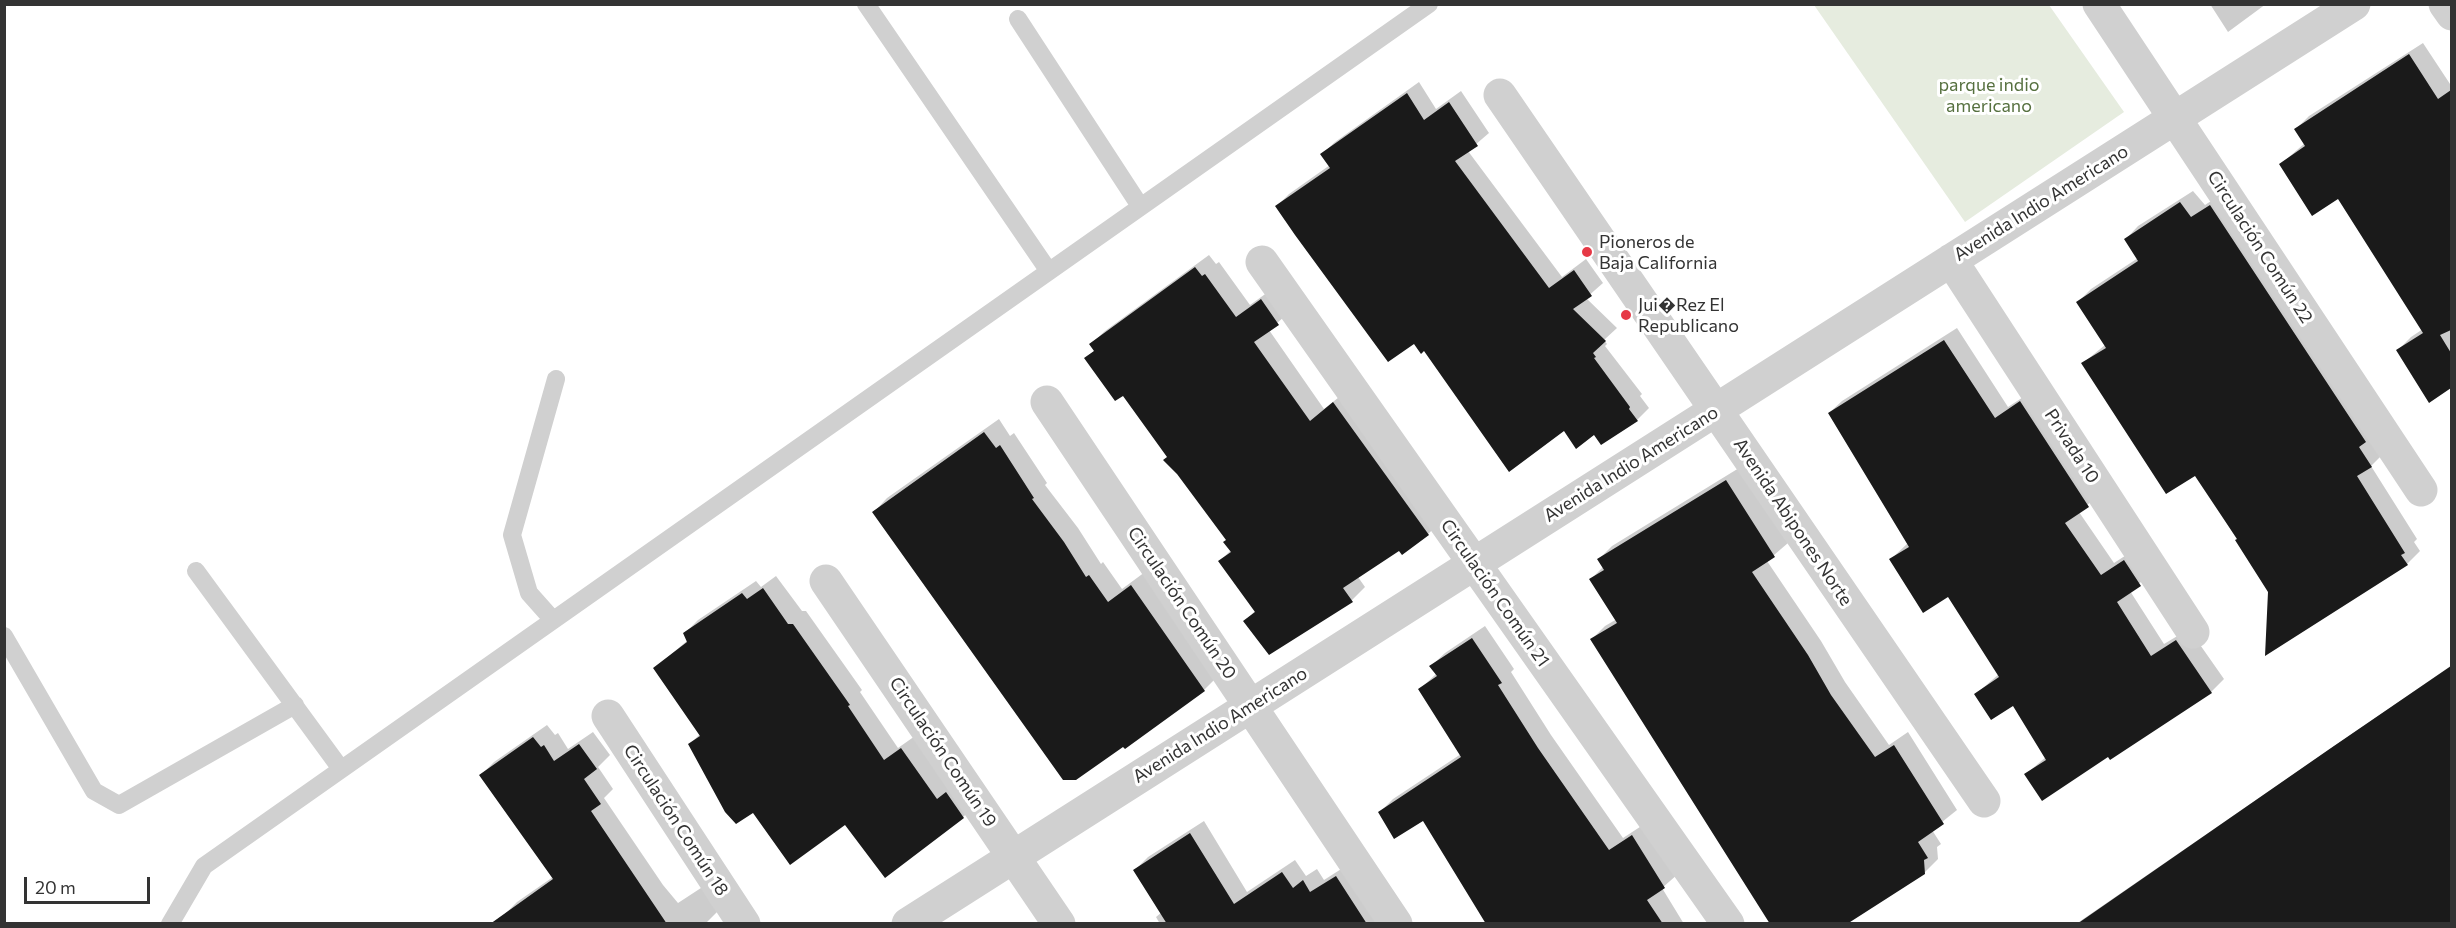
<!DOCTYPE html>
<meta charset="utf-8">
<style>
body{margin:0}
#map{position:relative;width:2456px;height:928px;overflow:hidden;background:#fff;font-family:Commissioner,sans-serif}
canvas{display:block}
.frame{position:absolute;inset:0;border:6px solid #333;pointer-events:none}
.scale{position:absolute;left:24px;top:877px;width:126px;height:27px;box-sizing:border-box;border:3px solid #333;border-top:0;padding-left:8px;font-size:18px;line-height:21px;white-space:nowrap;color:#333;-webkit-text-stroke:4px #fff;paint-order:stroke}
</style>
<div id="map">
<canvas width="2456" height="928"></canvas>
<div class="frame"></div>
<div class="scale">20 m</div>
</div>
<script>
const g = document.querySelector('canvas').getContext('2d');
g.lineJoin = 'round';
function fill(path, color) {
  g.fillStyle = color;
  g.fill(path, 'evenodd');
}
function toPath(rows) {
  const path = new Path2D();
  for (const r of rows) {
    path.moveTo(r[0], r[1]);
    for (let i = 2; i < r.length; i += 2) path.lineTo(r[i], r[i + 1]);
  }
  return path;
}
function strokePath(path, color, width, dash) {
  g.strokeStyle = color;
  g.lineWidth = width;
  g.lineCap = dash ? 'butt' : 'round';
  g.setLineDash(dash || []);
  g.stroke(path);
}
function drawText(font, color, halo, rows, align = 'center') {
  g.font = font + ' Commissioner,sans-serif';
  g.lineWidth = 6;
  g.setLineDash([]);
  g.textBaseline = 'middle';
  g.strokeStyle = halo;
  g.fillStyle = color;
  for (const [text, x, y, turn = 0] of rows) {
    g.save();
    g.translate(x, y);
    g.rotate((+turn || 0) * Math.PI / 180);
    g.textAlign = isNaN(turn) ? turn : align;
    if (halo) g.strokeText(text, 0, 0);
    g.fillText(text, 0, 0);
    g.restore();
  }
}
fill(toPath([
 [1814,5,2049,5,2124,112,1965,222]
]), '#e6ecdf');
fill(toPath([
 [2210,4,2266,4,2228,32],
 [2423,43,2452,87,2452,386,2430,401,2398,350,2411,337,2423,329,2339,197,2281,164,2305,143,2296,129,2309,116],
 [1419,82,1436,109,1461,91,1489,133,1468,151,1562,277,1586,259,1603,283,1586,298,1617,328,1604,340,1607,344,1605,346,1642,394,1640,396,1649,408,1637,420,1594,433,1564,429,1425,349,1277,206,1289,194,1330,165,1322,154,1335,142],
 [2193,191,2205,205,2223,193,2384,453,2371,466,2417,539,2414,542,2420,551,2407,564,2270,592,2196,474,2083,363,2105,345,2078,302,2091,289,2138,258,2126,239,2138,226],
 [1209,255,1216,264,1219,262,1250,305,1275,287,1292,310,1269,330,1324,409,1348,390,1442,521,1428,534,1402,553,1399,549,1358,577,1365,587,1352,600,1245,621,1256,610,1220,561,1231,550,1228,540,1123,394,1086,358,1095,350,1091,344,1105,331],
 [1957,328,2008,407,2034,390,2101,493,2079,512,2114,563,2137,548,2152,573,2130,591,2164,644,2189,629,2224,679,2211,692,2110,758,2109,754,2026,774,2046,757,2013,704,1976,694,1999,674,1948,595,1891,559,1908,543,1829,413,1842,401],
 [999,419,1010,436,1014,433,1047,483,1045,485,1078,528,1101,564,1103,562,1122,589,1145,572,1218,676,1204,690,1125,747,874,512,887,498],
 [1739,468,1788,543,1767,561,1821,641,1845,682,1889,745,1908,732,1957,810,1932,830,1941,844,1937,847,1938,859,1924,873,1592,639,1605,626,1617,619,1591,579,1604,566,1599,559,1612,546],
 [776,576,802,611,806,611,862,690,860,692,898,748,915,736,977,804,963,817,846,822,753,811,690,744,700,734,655,668,688,640,685,633,698,620,756,581,761,587],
 [1485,626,1514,669,1511,672,1551,735,1623,838,1646,823,1678,874,1662,888,1684,924,1489,924,1424,819,1380,812,1393,799,1461,754,1420,689,1437,673,1431,666,1445,653],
 [2452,665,2452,924,2076,924],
 [547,725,555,735,558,733,568,749,593,732,610,755,598,767,613,789,604,798,663,885,678,903,704,886,720,909,705,924,509,924,504,915,517,902,553,877,481,775,494,762],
 [1204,821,1247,892,1295,860,1306,876,1317,869,1324,880,1349,864,1381,924,1160,924,1156,917,1162,912,1135,870,1148,857]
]), '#0003');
fill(toPath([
 [2409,54,2438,99,2451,90,2451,330,2440,335,2451,353,2451,388,2429,403,2396,350,2423,333,2338,199,2312,216,2279,164,2305,146,2294,129],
 [1407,93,1424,120,1449,102,1478,146,1455,161,1549,288,1574,270,1592,296,1573,309,1606,341,1593,353,1596,357,1594,358,1630,407,1629,409,1638,421,1601,445,1594,435,1576,449,1564,431,1509,472,1424,351,1421,354,1414,344,1388,362,1295,235,1275,206,1330,168,1320,154],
 [2180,202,2191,217,2210,205,2366,442,2359,447,2372,467,2357,476,2405,553,2401,555,2408,565,2265,656,2268,592,2235,540,2237,539,2195,476,2166,494,2081,363,2106,348,2076,302,2138,261,2124,239],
 [1195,267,1202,276,1205,274,1236,317,1261,299,1279,325,1254,342,1310,421,1333,402,1429,535,1402,555,1399,551,1343,588,1353,602,1269,655,1243,621,1255,612,1218,561,1231,552,1223,542,1226,540,1177,474,1163,460,1167,457,1123,396,1115,401,1084,358,1094,351,1089,344],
 [1944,340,1995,418,2020,401,2089,507,2065,523,2101,575,2124,560,2141,586,2117,602,2151,656,2176,640,2212,693,2110,760,2108,757,2042,801,2024,774,2046,760,2013,706,1991,720,1974,694,1999,677,1948,597,1923,613,1889,559,1909,547,1828,413],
 [984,432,996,448,1000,445,1034,498,1032,499,1064,542,1086,577,1089,575,1108,602,1131,585,1205,691,1125,749,1123,747,1076,780,1063,780,872,512],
 [1726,480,1775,557,1752,572,1808,655,1831,695,1875,757,1894,745,1944,824,1918,842,1928,858,1924,860,1925,874,1847,924,1770,924,1590,639,1617,623,1589,579,1604,570,1597,559],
 [763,588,788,624,793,624,850,705,848,706,884,760,901,748,937,799,946,792,964,818,885,878,845,825,790,865,753,813,736,824,725,812,688,744,700,736,653,668,687,642,683,633,742,593,747,599],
 [1472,638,1502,683,1498,685,1538,748,1609,850,1632,835,1665,888,1647,900,1663,924,1486,924,1423,821,1394,839,1378,812,1461,757,1418,689,1437,676,1429,666],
 [2451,666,2451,924,2077,924,2331,748],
 [533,737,541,747,544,745,554,761,579,744,597,769,584,779,601,804,591,811,667,924,490,924,553,879,479,775],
 [1190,833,1234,904,1282,872,1293,888,1303,880,1310,892,1336,876,1367,924,1167,924,1133,870]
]), '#1a1a1a');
strokePath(toPath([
 [866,4,1048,270],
 [1018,19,1140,206],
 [196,571,341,769],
 [553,620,529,593,512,535,556,379],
 [4,636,94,791,119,805,295,705],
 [170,924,204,866,1429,4]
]), '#d0d0d0', 18);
strokePath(toPath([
 [2099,4,2421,490],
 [2445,4,2452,14],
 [1500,95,1984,801],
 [1951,260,2193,632],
 [1262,262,1728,924],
 [1047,402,1396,924],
 [826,581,1059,924],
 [608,716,744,924],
 [908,924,2354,4]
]), '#d0d0d0', 33);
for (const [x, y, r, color] of [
 [1587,252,6,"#e63946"],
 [1626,315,6,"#e63946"]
]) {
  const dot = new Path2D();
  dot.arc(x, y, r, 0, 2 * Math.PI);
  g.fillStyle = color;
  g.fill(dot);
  strokePath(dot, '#fff', 2);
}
drawText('18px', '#56703f', '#fff', [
 ["parque indio",1989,85],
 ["americano",1989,106]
]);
drawText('18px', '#333', '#fff', [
 ["Avenida Indio Americano",2041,203,-32],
 ["Circulación Común 22",2260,247,57],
 ["Privada 10",2072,446,57],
 ["Avenida Indio Americano",1631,464,-32],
 ["Avenida Abipones Norte",1793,522,56],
 ["Circulación Común 21",1495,593,55],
 ["Circulación Común 20",1182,603,56],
 ["Avenida Indio Americano",1220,725,-32],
 ["Circulación Común 19",943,752,56],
 ["Circulación Común 18",676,820,57]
]);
drawText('18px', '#333', '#fff', [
 ["Pioneros de",1599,242],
 ["Baja California",1599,263],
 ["Jui�Rez El",1638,305],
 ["Republicano",1638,326]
], 'left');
</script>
